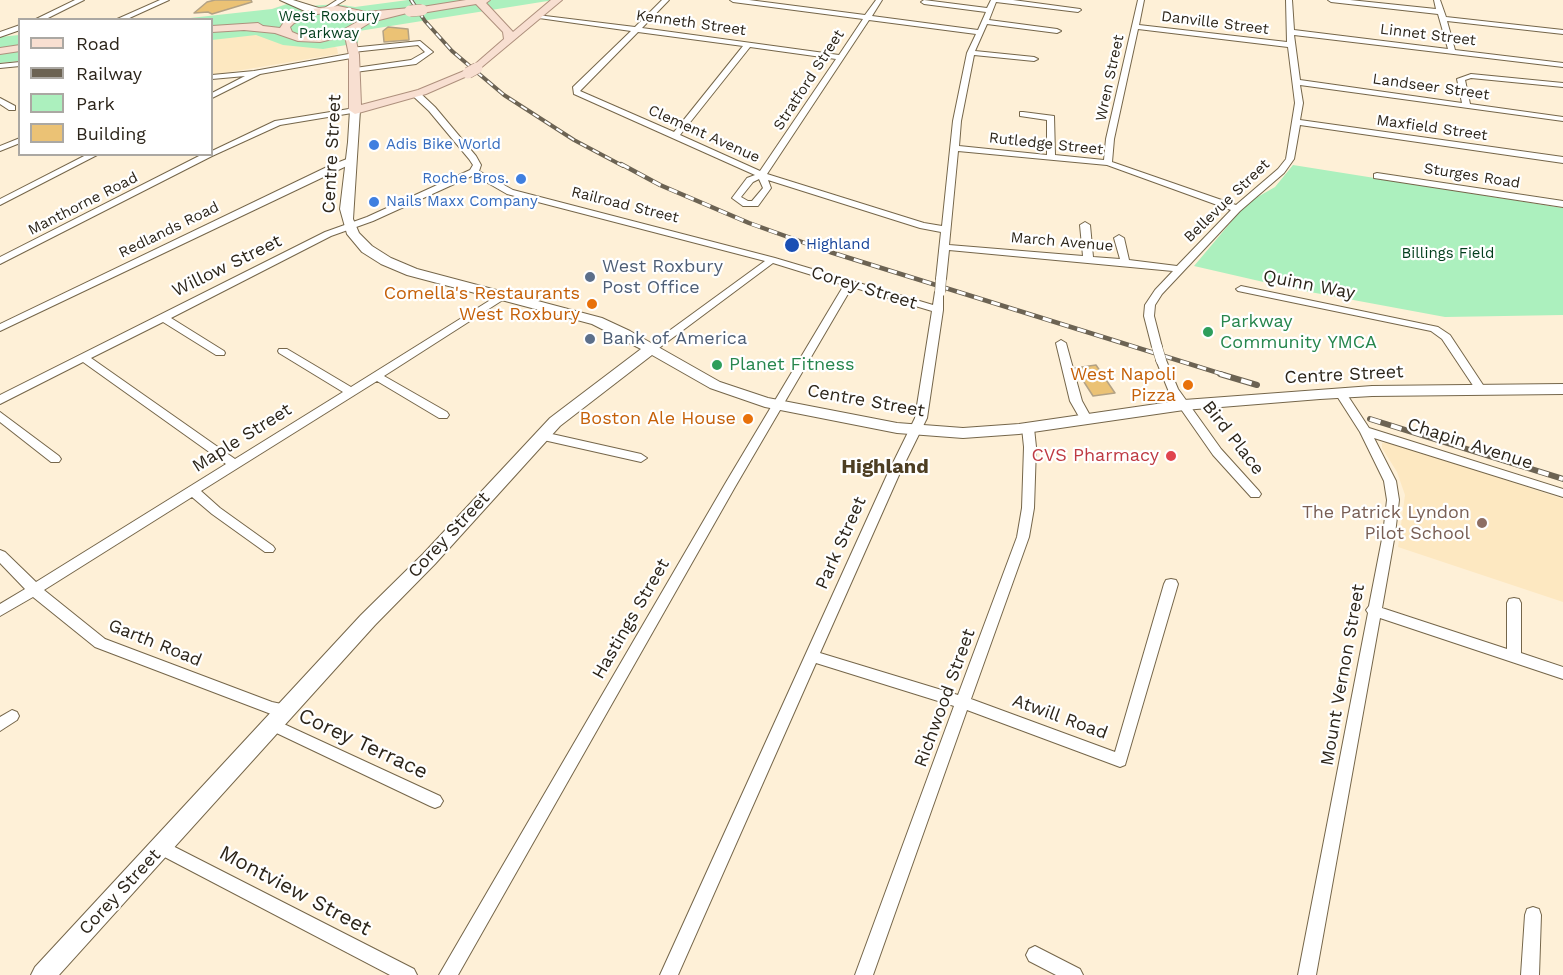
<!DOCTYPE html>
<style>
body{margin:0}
#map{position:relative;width:1563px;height:975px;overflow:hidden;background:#fef0d7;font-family:"Work Sans",sans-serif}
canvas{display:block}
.legend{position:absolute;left:18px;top:18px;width:195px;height:138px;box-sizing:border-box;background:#fff;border:2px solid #aba8a3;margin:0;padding:8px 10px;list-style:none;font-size:18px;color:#2c251a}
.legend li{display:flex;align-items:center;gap:12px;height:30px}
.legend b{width:30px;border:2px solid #aba8a3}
</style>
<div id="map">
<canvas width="1563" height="975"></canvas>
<ul class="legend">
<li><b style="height:8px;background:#f8dfd1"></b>Road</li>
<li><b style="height:8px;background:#6c6353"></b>Railway</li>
<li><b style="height:16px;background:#acf0be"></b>Park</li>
<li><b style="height:16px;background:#ebc275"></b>Building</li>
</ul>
</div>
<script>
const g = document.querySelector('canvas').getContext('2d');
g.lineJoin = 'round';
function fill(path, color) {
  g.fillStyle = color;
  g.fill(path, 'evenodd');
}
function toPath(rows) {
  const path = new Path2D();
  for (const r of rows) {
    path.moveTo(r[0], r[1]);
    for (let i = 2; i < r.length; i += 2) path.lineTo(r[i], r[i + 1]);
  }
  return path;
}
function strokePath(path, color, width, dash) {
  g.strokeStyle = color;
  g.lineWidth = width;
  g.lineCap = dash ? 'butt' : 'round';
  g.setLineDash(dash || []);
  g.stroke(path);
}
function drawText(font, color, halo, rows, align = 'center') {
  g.font = font + ' "Work Sans",sans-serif';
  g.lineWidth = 4.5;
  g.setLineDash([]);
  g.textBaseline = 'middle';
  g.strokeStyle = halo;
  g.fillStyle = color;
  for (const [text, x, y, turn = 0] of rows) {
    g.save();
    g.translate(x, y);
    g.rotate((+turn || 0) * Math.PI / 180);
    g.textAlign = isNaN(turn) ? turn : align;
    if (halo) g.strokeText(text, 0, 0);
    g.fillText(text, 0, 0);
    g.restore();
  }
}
fill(toPath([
 [253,32,330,45,337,48,338,54,212,75,212,33],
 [1390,442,1563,499,1563,602,1398,547,1405,495,1397,472,1382,448,1382,443]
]), '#fde8c1');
fill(toPath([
 [408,0,554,0,359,31,358,43,323,49,283,45,256,35,212,40,212,20,172,20,272,9,296,1,311,6,336,4,355,7],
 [19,35,19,61,0,63,0,37],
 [1293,165,1563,208,1563,315,1445,317,1294,289,1194,266,1247,203,1275,187]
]), '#acf0be');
const building = toPath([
 [215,0,251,0,252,2,212,14,208,12,194,13,207,2,215,0],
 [388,27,408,29,409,40,384,42,383,31,388,27],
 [1096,365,1115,393,1093,396,1075,368,1096,365]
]);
fill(building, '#ebc275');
strokePath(building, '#b3a285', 1.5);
const street = toPath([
 [75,0,84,0,44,20,34,20,75,0],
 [160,0,169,0,125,20,115,20,160,0],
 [337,0,345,0,327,11,323,11,323,9,337,0],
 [662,0,669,0,642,28,839,55,863,19,733,2,730,0,749,0,865,15,876,0,882,0,872,16,978,30,986,12,924,4,921,2,924,0,987,8,991,0,1013,0,1080,9,1081,10,1078,12,996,2,989,20,1057,29,1061,31,1057,33,987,24,975,51,1034,57,1038,59,1034,61,974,55,961,121,959,146,1047,155,1047,120,1020,116,1020,112,1023,112,1054,116,1055,155,1104,160,1106,139,1138,0,1144,0,1139,25,1287,42,1286,0,1292,0,1294,30,1448,49,1438,14,1331,2,1328,0,1350,0,1436,9,1434,0,1440,0,1446,17,1563,30,1563,34,1447,21,1455,50,1563,63,1563,67,1294,35,1300,80,1462,103,1457,79,1471,74,1563,83,1563,87,1471,78,1465,80,1470,104,1563,117,1563,121,1300,85,1303,103,1300,120,1563,157,1563,163,1300,125,1294,159,1284,173,1240,211,1162,294,1155,305,1154,316,1162,347,1157,350,1152,347,1144,316,1145,305,1155,290,1173,271,949,250,946,279,944,281,938,281,936,279,941,232,920,228,768,180,771,188,758,206,743,206,732,198,747,178,755,175,574,94,573,87,631,31,539,18,537,17,537,15,635,27,662,0],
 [869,20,976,34,967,53,953,121,942,226,924,223,767,174,869,20],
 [1138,29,1288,47,1295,103,1286,159,1278,169,1236,205,1112,162,1114,139,1138,29],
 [638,32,743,46,674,132,580,91,638,32],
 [750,47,836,59,760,171,680,135,750,47],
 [958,151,1107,165,1231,210,1177,266,1129,260,1124,238,1119,235,1114,238,1120,259,1093,257,1090,225,1085,222,1080,225,1083,256,949,245,958,151],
 [759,179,763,188,752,201,748,201,741,197,753,182,759,179],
 [20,25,20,30,0,37,0,32,20,25],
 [420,41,433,52,416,64,355,72,351,70,355,68,411,60,425,52,418,45,353,52,349,50,350,48,420,41],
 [354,53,358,55,357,57,260,74,212,98,212,93,245,76,212,79,212,75,254,71,354,53],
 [20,62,20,66,0,68,0,64,20,62],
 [413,92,419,92,435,107,476,156,481,165,479,171,513,190,775,258,933,305,935,292,940,289,943,290,943,310,927,418,899,475,820,653,958,695,1017,537,1022,508,1024,447,1022,428,1028,424,1034,428,1036,447,1034,508,1029,537,971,699,1115,752,1164,584,1166,580,1171,579,1176,580,1178,584,1125,765,1120,767,967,710,873,975,855,975,954,706,816,663,678,975,660,975,887,475,915,418,932,311,852,287,735,487,458,975,439,975,725,484,844,285,773,263,655,351,647,351,646,349,647,347,765,261,507,194,474,175,373,221,331,236,171,318,224,351,225,353,224,355,216,355,163,322,91,358,235,459,343,392,279,353,278,351,279,349,287,349,351,387,500,294,504,293,509,296,384,376,447,412,449,415,447,418,439,418,377,381,201,491,220,508,273,546,275,549,273,552,265,552,212,514,192,497,44,590,105,639,272,702,291,706,293,710,291,714,286,716,271,714,95,647,33,597,0,616,0,604,25,589,0,563,0,550,5,552,36,582,226,464,83,362,0,404,0,395,325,232,367,217,470,170,473,165,469,159,429,111,413,96,413,92],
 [0,98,15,106,15,110,9,110,0,104,0,98],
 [355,108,358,108,358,112,280,125,212,156,0,264,0,257,203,154,212,154,212,151,275,121,355,108],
 [20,138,20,143,0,151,0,146,20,138],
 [88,154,99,154,0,205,0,199,88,154],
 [352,157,356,160,355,162,0,331,0,324,329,166,352,157],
 [1377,173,1563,201,1563,207,1374,178,1374,174,1377,173],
 [1241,286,1438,327,1450,335,1487,391,1486,393,1478,393,1442,339,1431,331,1238,291,1236,289,1241,286],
 [1061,340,1066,343,1082,401,1092,419,1090,422,1082,422,1070,401,1056,343,1061,340],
 [1161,357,1166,360,1178,389,1221,449,1259,491,1261,494,1259,497,1251,497,1213,455,1169,392,1156,360,1161,357],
 [1340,389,1344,390,1369,428,1563,489,1563,497,1374,438,1396,481,1399,500,1395,534,1382,608,1507,649,1507,603,1509,599,1514,598,1519,599,1521,603,1521,653,1563,667,1563,679,1380,618,1316,975,1298,975,1368,613,1366,610,1369,606,1383,534,1387,500,1384,481,1360,432,1335,393,1340,389],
 [0,412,59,456,61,459,59,462,51,462,0,422,0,412],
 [543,432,641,454,647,458,641,462,539,439,537,436,539,433,543,432],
 [12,710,17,712,19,716,17,720,0,731,0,717,12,710],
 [273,719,440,796,443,801,440,806,435,808,430,806,268,729,266,725,268,721,273,719],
 [161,840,414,969,417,975,390,975,155,852,153,847,155,842,161,840],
 [1533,907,1539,909,1541,915,1539,975,1521,975,1525,915,1527,909,1533,907],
 [1035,946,1080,969,1083,975,1056,975,1029,961,1026,955,1029,949,1035,946]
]);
const secondary = toPath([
 [280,0,293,0,325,10,320,13,307,12,280,0],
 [355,107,360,110,353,219,359,233,372,246,391,258,417,269,602,318,630,331,720,382,768,398,897,423,963,428,1019,424,1184,400,1372,386,1563,384,1563,394,1372,396,1320,399,1184,410,1019,434,963,438,897,433,765,407,710,388,652,355,560,426,435,564,375,625,59,975,31,975,35,967,361,615,423,554,550,418,641,349,592,324,407,275,381,264,362,252,347,234,340,209,348,142,350,110,355,107]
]);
const primary = toPath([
 [466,0,490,0,486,3,513,32,551,0,562,0,477,71,473,70,473,66,504,39,503,32,476,4,422,13,417,10,422,7,466,0],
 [338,6,366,12,410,8,415,11,371,22,358,30,355,36,359,55,361,105,418,90,464,71,468,70,474,73,426,94,355,114,349,110,349,55,345,36,320,42,298,41,275,33,244,30,212,32,212,26,258,23,263,26,280,28,286,19,311,9,338,6],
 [338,12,364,18,341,31,320,36,299,35,292,32,290,27,294,23,317,14,338,12],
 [20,45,20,51,0,54,0,48,20,45]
]);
strokePath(street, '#75664a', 2);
strokePath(secondary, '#75664a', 2);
strokePath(primary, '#ae907d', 2);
fill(street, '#fff');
fill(secondary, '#fff');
fill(primary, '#f8dfd1');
const railFar2 = toPath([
 [411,0,425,21,452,51,504,95,574,140,623,166]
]);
const railFar1 = toPath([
 [621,164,660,185,749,223,830,252,1225,375]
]);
const rail = toPath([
 [1220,374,1257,385],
 [1370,419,1563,479]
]);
strokePath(railFar2, '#6c6353', 4);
strokePath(railFar1, '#6c6353', 4.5);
strokePath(rail, '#6c6353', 6);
strokePath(railFar2, '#fff', 2, [7]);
strokePath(railFar1, '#fff', 3, [9]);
strokePath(rail, '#fff', 4, [11]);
const streetBridge = toPath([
 [940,292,941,279],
 [1157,347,1161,360]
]);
const primaryBridge = toPath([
 [410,11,422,10],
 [468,73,477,68]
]);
strokePath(streetBridge, '#75664a', 11, []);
strokePath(primaryBridge, '#ae907d', 12, []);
strokePath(streetBridge, '#fff', 10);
strokePath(primaryBridge, '#f8dfd1', 11);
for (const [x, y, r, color] of [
 [374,145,6,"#3f7fe0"],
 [521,179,6,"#3f7fe0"],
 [374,202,6,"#3f7fe0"],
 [792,245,8,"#1a4fb4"],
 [590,277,6,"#5c6f8a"],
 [592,304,6,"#e8710a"],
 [1208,332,6,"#2e9e5b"],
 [590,339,6,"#5c6f8a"],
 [717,365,6,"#2e9e5b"],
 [1188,385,6,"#e8710a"],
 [748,419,6,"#e8710a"],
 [1171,456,6,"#e0444e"],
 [1482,523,6,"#8d6e63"]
]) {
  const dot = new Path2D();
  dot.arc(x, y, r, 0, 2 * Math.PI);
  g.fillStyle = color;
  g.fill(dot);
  strokePath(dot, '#fff', 2);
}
drawText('15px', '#033e1d', '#fff', [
 ["West Roxbury",329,17],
 ["Parkway",329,34],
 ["Billings Field",1448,254]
]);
drawText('15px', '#2c251a', '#fff', [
 ["Kenneth Street",691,23,8],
 ["Danville Street",1215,23,7],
 ["Linnet Street",1428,35,7],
 ["Wren Street",1110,78,-78],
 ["Stratford Street",809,80,-57],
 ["Landseer Street",1431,87,8],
 ["Maxfield Street",1432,128,8],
 ["Clement Avenue",704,134,24],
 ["Rutledge Street",1046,144,6],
 ["Sturges Road",1472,176,9],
 ["Bellevue Street",1227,201,-44],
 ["Manthorne Road",83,204,-27],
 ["Railroad Street",625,205,14],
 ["Redlands Road",169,230,-26],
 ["March Avenue",1062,242,5]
]);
drawText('15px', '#366cbe', '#fff', [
 ["Adis Bike World",386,145],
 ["Roche Bros.",509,179,"right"],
 ["Nails Maxx Company",386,202]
], 'left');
drawText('15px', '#164399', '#fff', [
 ["Highland",806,245]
], 'left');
drawText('18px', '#2c251a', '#fff', [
 ["Centre Street",332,154,-87],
 ["Willow Street",227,266,-26],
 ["Quinn Way",1309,285,11],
 ["Corey Street",864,288,17],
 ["Centre Street",1344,375,-3],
 ["Centre Street",866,401,10],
 ["Maple Street",242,438,-32],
 ["Bird Place",1233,438,52],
 ["Chapin Avenue",1470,444,18],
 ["Corey Street",449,535,-47],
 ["Park Street",841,543,-66],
 ["Hastings Street",631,619,-60],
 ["Garth Road",155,643,22],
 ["Mount Vernon Street",1343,675,-80],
 ["Richwood Street",945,698,-70],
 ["Atwill Road",1060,717,20],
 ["Corey Street",120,892,-47]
]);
drawText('18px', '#4e5e75', '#fff', [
 ["West Roxbury",602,267],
 ["Post Office",602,288],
 ["Bank of America",602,339]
], 'left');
drawText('18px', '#c56008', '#fff', [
 ["Comella's Restaurants",580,294],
 ["West Roxbury",580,315],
 ["West Napoli",1176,375],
 ["Pizza",1176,396],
 ["Boston Ale House",736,419]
], 'right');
drawText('18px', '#27864d', '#fff', [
 ["Parkway",1220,322],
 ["Community YMCA",1220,343],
 ["Planet Fitness",729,365]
], 'left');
drawText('18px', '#be3a42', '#fff', [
 ["CVS Pharmacy",1159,456]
], 'right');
drawText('18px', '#785e54', '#fff', [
 ["The Patrick Lyndon",1470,513],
 ["Pilot School",1470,534]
], 'right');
drawText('bold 20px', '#4d3e23', '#fff', [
 ["Highland",885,467]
]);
drawText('21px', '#2c251a', '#fff', [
 ["Corey Terrace",363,744,25],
 ["Montview Street",295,891,28]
]);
</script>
